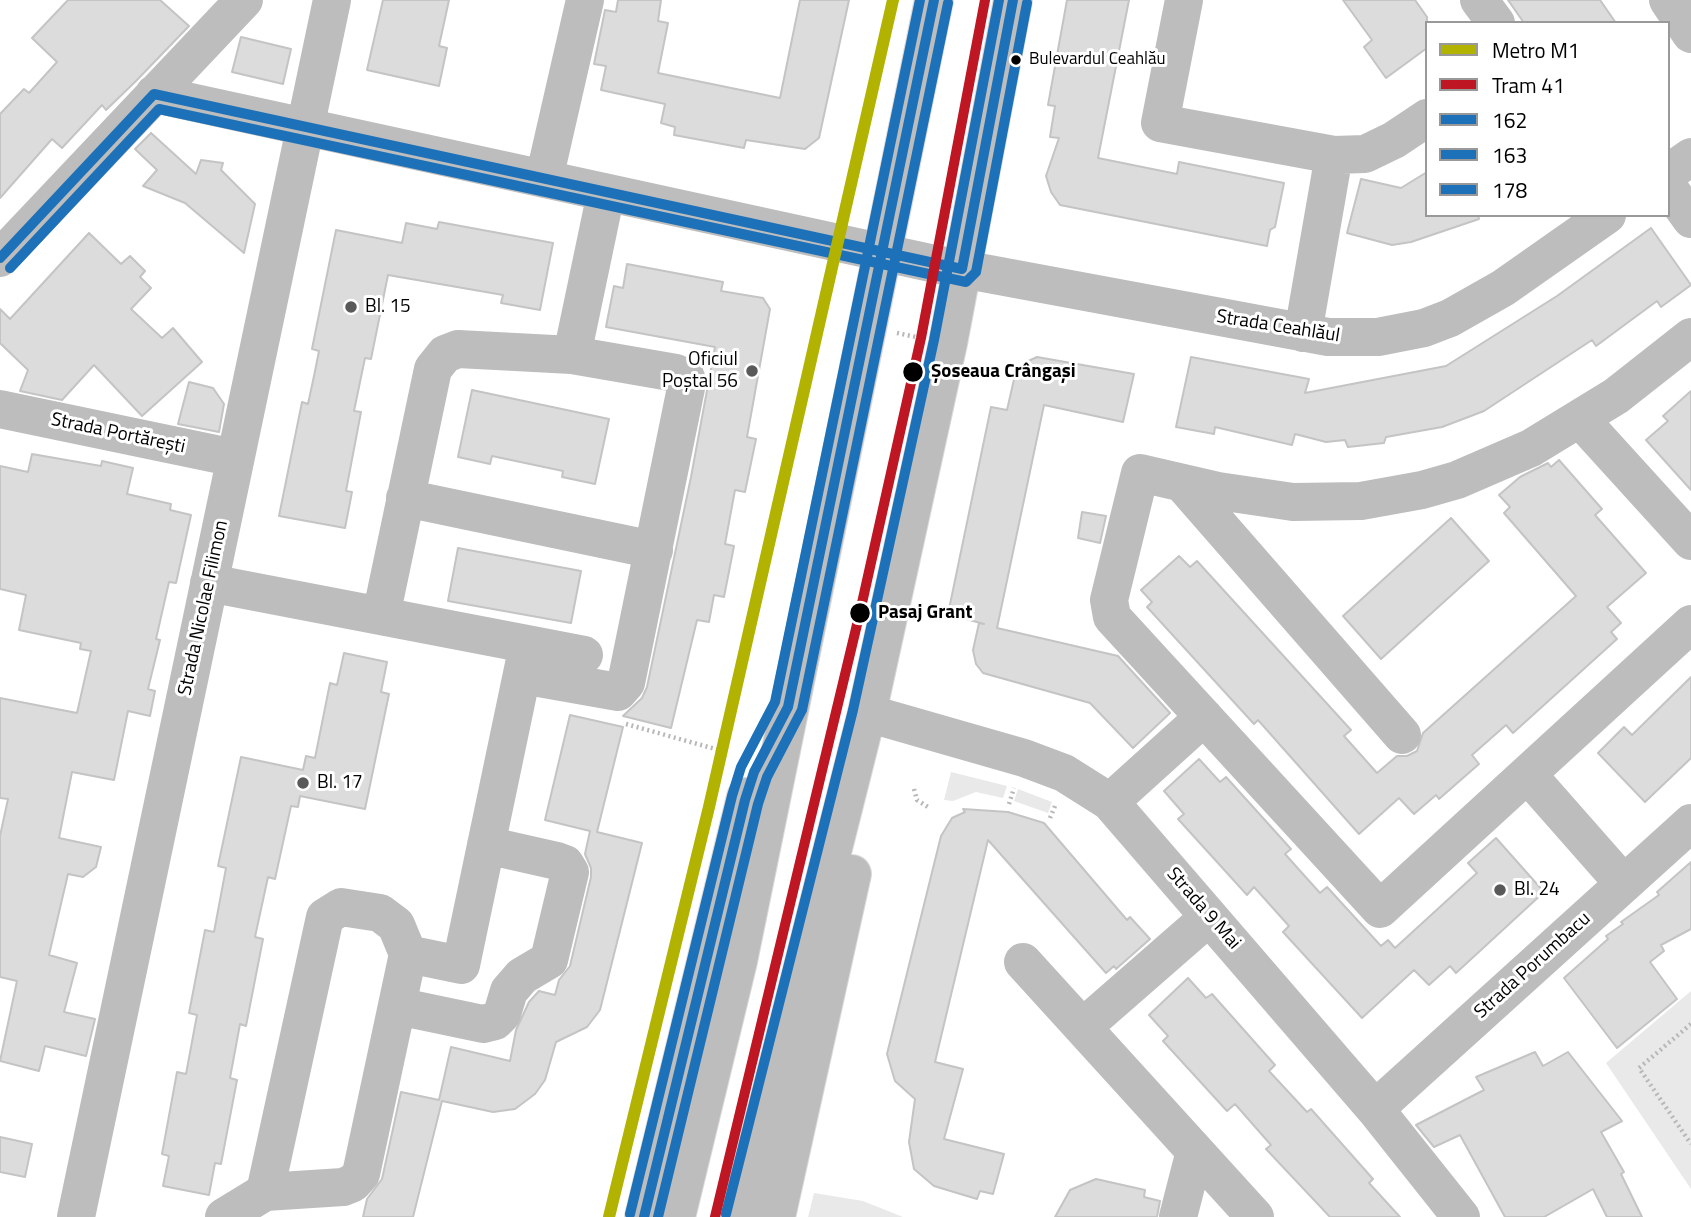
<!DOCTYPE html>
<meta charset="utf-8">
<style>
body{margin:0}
#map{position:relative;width:1691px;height:1217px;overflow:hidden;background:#fff;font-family:"Titillium Web",sans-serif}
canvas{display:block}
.legend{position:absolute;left:1425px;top:21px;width:245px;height:196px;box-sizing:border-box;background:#fff;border:2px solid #999;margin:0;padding:9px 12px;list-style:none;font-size:21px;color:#000}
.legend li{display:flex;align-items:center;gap:14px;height:35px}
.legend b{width:35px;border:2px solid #999}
</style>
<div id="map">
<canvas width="1691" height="1217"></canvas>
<ul class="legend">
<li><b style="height:9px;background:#b2b200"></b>Metro M1</li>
<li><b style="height:9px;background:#be1622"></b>Tram 41</li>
<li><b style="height:9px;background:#1d71b8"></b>162</li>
<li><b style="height:9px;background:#1d71b8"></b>163</li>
<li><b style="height:9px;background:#1d71b8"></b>178</li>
</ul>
</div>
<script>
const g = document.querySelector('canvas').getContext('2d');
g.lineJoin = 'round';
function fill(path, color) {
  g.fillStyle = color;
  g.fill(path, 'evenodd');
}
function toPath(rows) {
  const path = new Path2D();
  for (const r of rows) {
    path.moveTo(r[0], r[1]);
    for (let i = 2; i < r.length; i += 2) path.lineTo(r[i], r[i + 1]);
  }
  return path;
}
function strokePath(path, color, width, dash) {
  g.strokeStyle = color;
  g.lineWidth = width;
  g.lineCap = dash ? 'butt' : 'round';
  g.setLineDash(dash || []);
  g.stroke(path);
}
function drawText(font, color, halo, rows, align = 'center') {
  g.font = font + ' "Titillium Web",sans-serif';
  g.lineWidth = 6;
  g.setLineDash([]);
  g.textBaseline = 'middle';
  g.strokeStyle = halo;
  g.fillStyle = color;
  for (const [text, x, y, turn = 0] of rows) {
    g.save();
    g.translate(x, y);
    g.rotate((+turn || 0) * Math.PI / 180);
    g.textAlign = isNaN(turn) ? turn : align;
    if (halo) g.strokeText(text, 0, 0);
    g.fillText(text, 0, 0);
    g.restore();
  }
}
fill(toPath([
 [951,772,1007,786,1003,798,976,792,953,801,944,800],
 [1018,789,1052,802,1048,813,1014,801],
 [1691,991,1691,1189,1606,1063],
 [814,1193,863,1201,903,1217,808,1217]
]), '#e9e9e9');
const building = toPath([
 [68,0,160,0,189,26,136,81,106,110,102,105,62,148,52,139,0,198,0,114,24,89,29,93,57,62,32,38,68,0],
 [383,0,449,0,439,46,447,48,439,86,367,70,383,0],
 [618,0,661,0,658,21,668,23,658,73,780,98,800,0,849,0,819,138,805,149,746,140,744,148,674,135,675,127,661,123,665,104,601,90,606,66,594,64,605,10,616,12,618,0],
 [1067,0,1129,0,1098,158,1177,174,1179,162,1284,183,1275,227,1270,230,1267,246,1060,205,1051,192,1046,176,1059,138,1050,137,1055,106,1048,105,1067,0],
 [1343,0,1415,0,1427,17,1427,48,1386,78,1364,47,1372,40,1343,0],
 [1508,0,1600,0,1616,23,1524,23,1508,0],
 [241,37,291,49,283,84,232,72,241,37],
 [151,133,196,174,201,160,223,163,221,170,255,204,244,253,185,203,143,186,157,170,135,149,151,133],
 [1427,172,1427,215,1478,215,1479,219,1411,242,1392,245,1347,233,1361,179,1401,188,1427,172],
 [439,222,553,243,540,310,501,303,503,295,388,275,371,359,365,358,354,411,361,412,346,491,352,492,345,528,279,516,302,402,308,404,314,376,319,351,312,349,336,230,402,243,406,223,437,229,439,222],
 [1651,228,1691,285,1661,307,1657,301,1596,346,1592,340,1484,411,1442,427,1386,437,1384,443,1348,447,1345,440,1326,442,1295,434,1292,445,1215,427,1214,434,1176,427,1191,357,1309,379,1305,393,1446,366,1557,296,1651,228],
 [89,233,121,264,130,256,145,271,140,277,151,288,131,309,162,338,173,328,202,362,142,416,94,365,62,400,20,391,28,370,0,343,0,309,10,319,89,233],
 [627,264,723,282,721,291,763,298,770,309,747,437,756,439,745,492,735,490,725,544,734,546,724,597,714,595,709,622,697,620,671,728,623,716,642,698,647,687,691,477,715,347,606,327,614,286,623,288,627,264],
 [1037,357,1134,374,1123,422,1044,405,997,628,1118,656,1170,713,1133,748,1090,703,983,673,976,664,973,650,979,623,984,624,948,614,991,407,1007,410,1015,375,1024,363,1037,357],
 [189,382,213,388,224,404,219,432,178,424,189,382],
 [472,390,609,419,595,484,562,477,563,471,492,456,490,464,458,457,472,390],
 [1691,391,1691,490,1646,440,1668,421,1663,416,1691,391],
 [32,454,101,466,102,461,133,468,127,494,171,504,170,510,191,515,176,583,169,582,156,639,160,640,148,689,155,691,150,716,128,711,114,780,72,772,59,838,101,847,96,867,83,877,68,874,49,955,77,963,64,1012,95,1019,86,1056,45,1046,39,1071,0,1061,17,981,0,977,0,836,8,799,0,798,0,698,77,713,91,651,80,649,81,643,19,630,26,595,0,589,0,466,28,472,32,454],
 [1559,460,1602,509,1595,515,1646,573,1607,607,1621,623,1611,632,1617,639,1513,733,1506,725,1472,755,1479,764,1439,799,1436,795,1414,814,1399,798,1359,834,1258,720,1254,724,1147,607,1152,602,1141,590,1179,556,1190,567,1197,561,1351,730,1344,736,1377,773,1397,756,1407,756,1417,751,1423,733,1576,596,1504,513,1510,507,1499,495,1520,477,1548,463,1551,467,1559,460],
 [1082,512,1106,516,1100,543,1078,538,1082,512],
 [1451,518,1489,561,1381,659,1343,616,1451,518],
 [458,548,581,571,571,623,448,601,458,548],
 [344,653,387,662,381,692,389,694,365,809,300,796,298,807,291,806,275,879,268,877,255,937,263,939,246,1026,240,1024,230,1078,237,1080,221,1164,215,1163,209,1195,163,1186,169,1156,162,1154,177,1072,186,1074,197,1015,189,1013,205,930,214,932,226,868,218,866,241,757,303,770,306,756,315,758,330,683,337,685,344,653],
 [1691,677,1691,758,1645,802,1598,753,1624,727,1632,735,1691,677],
 [570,715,623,727,597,832,642,843,600,1010,587,1027,556,1042,545,1080,535,1094,515,1109,493,1112,442,1101,413,1217,363,1217,367,1199,382,1179,401,1092,439,1100,451,1047,510,1061,516,1030,529,1002,539,991,555,995,559,980,570,966,591,877,591,868,585,854,590,831,545,820,570,715],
 [1199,759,1220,782,1226,777,1291,849,1285,854,1320,893,1327,887,1381,946,1388,940,1395,948,1477,873,1468,863,1496,838,1544,892,1456,973,1450,966,1429,985,1414,970,1362,1018,1283,932,1289,926,1254,887,1247,895,1178,819,1184,814,1164,791,1199,759],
 [963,809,1008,812,1044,823,1127,920,1130,917,1150,939,1116,969,1114,966,1106,973,988,840,935,1062,963,1069,944,1139,1004,1154,993,1194,980,1191,977,1199,934,1186,914,1169,909,1142,915,1099,895,1081,887,1054,941,836,952,818,965,812,963,809],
 [1691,862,1691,929,1661,945,1664,951,1650,962,1677,999,1617,1048,1564,978,1608,939,1606,936,1623,924,1621,922,1659,895,1657,892,1691,862],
 [1188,978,1206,998,1212,994,1275,1065,1269,1071,1307,1112,1311,1109,1373,1179,1369,1183,1400,1217,1330,1217,1266,1149,1271,1145,1235,1104,1227,1111,1163,1041,1168,1036,1149,1015,1188,978],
 [1535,1052,1543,1066,1568,1052,1622,1121,1601,1132,1624,1172,1621,1174,1642,1217,1607,1217,1593,1189,1544,1217,1505,1217,1460,1135,1434,1147,1416,1125,1484,1090,1476,1077,1535,1052],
 [0,1137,32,1144,25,1177,0,1172,0,1137],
 [1096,1179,1145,1190,1144,1197,1160,1201,1157,1217,1055,1217,1070,1190,1096,1179]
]);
fill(building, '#dcdcdc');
strokePath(building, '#c4c4c4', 2);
const major = toPath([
 [644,1217,746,797],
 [676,1217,738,961,934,0],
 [740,1217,867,713,948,343,1013,0],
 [776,1217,852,874]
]);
strokePath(major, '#dbdbdb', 40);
strokePath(toPath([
 [897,333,916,337],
 [626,724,719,750],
 [914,789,917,800,928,807],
 [1009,804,1014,788],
 [1050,818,1055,806],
 [1691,1024,1639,1068,1691,1144]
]), '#b8b8b8', 4.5, [2, 3.5]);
strokePath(toPath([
 [1184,0,1160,123,1334,155,1365,154,1394,140,1427,118],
 [1479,0,1496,23],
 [1668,0,1691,34],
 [154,94,935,264,1328,337,1378,337,1424,328,1450,318,1503,288,1607,215],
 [1668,173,1691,157],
 [544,179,585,0],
 [1668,187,1691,219],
 [0,258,244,0],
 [1303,333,1334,155],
 [1691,337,1616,396,1531,448,1457,480,1422,490,1361,501,1293,502,1218,491,1140,473,1109,600,1112,617,1380,909,1691,624],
 [572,355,606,193],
 [0,409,235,458],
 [1581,420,1691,541],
 [1182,483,1402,735],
 [405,498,654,550],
 [209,583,584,655],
 [381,616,433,369,445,354,458,349,572,355,676,373,686,378,686,388,626,683,618,692,522,675],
 [867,713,1024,758,1064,773,1110,802,1375,1109,1461,1217],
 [1528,775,1624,884],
 [1110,802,1204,717],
 [408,954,461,965,527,650],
 [1023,962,1255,1217],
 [397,1006,483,1024,495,1021,502,1014,509,991,522,976,549,960,570,872,565,864,557,861,486,845],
 [1083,1027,1209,917],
 [1375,1109,1691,823],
 [76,1217,332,0],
 [224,1217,265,1192,343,1187,353,1183,361,1174,408,954,396,925,380,913,341,907,325,917,265,1192],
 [1178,1217,1195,1151]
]), '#bdbdbd', 38);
strokePath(major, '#bdbdbd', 38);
strokePath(toPath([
 [0,258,154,94,962,269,1013,0],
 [644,1217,745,800,754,772,788,707,934,0]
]), '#1d71b8', 10);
strokePath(toPath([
 [10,268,159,109,966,282,976,272,1027,3],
 [658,1217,758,804,767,777,802,710,948,3]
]), '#1d71b8', 10);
strokePath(toPath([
 [630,1214,732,796,741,767,775,702,920,0],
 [726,1214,853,710,934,340,999,0]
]), '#1d71b8', 10);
strokePath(toPath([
 [715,1217,860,612,921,338,985,0]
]), '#be1622', 10);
strokePath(toPath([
 [609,1217,709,807,893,0]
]), '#b2b200', 12);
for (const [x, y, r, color] of [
 [1016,60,6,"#000"],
 [351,307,7,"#595959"],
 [752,371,7,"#595959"],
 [913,372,11,"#000"],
 [860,613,11,"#000"],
 [303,783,7,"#595959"],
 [1500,890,7,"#595959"]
]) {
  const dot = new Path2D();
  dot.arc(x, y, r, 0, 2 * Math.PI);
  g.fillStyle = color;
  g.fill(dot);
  strokePath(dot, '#fff', 2.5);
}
drawText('17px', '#000', '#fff', [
 ["Bulevardul Ceahlău",1029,60]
], 'left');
drawText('19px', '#000', '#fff', [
 ["Bl. 15",365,307],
 ["Oficiul",738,360,"right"],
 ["Poștal 56",738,382,"right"],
 ["Bl. 17",317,783],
 ["Bl. 24",1514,890]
], 'left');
drawText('19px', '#000', '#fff', [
 ["Strada Ceahlăul",1278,327,9],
 ["Strada Portărești",118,434,12],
 ["Strada Nicolae Filimon",204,608,-78],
 ["Strada 9 Mai",1203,909,49],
 ["Strada Porumbacu",1533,966,-42]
]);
drawText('bold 19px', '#000', '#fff', [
 ["Șoseaua Crângași",931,372],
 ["Pasaj Grant",878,613]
], 'left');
</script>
